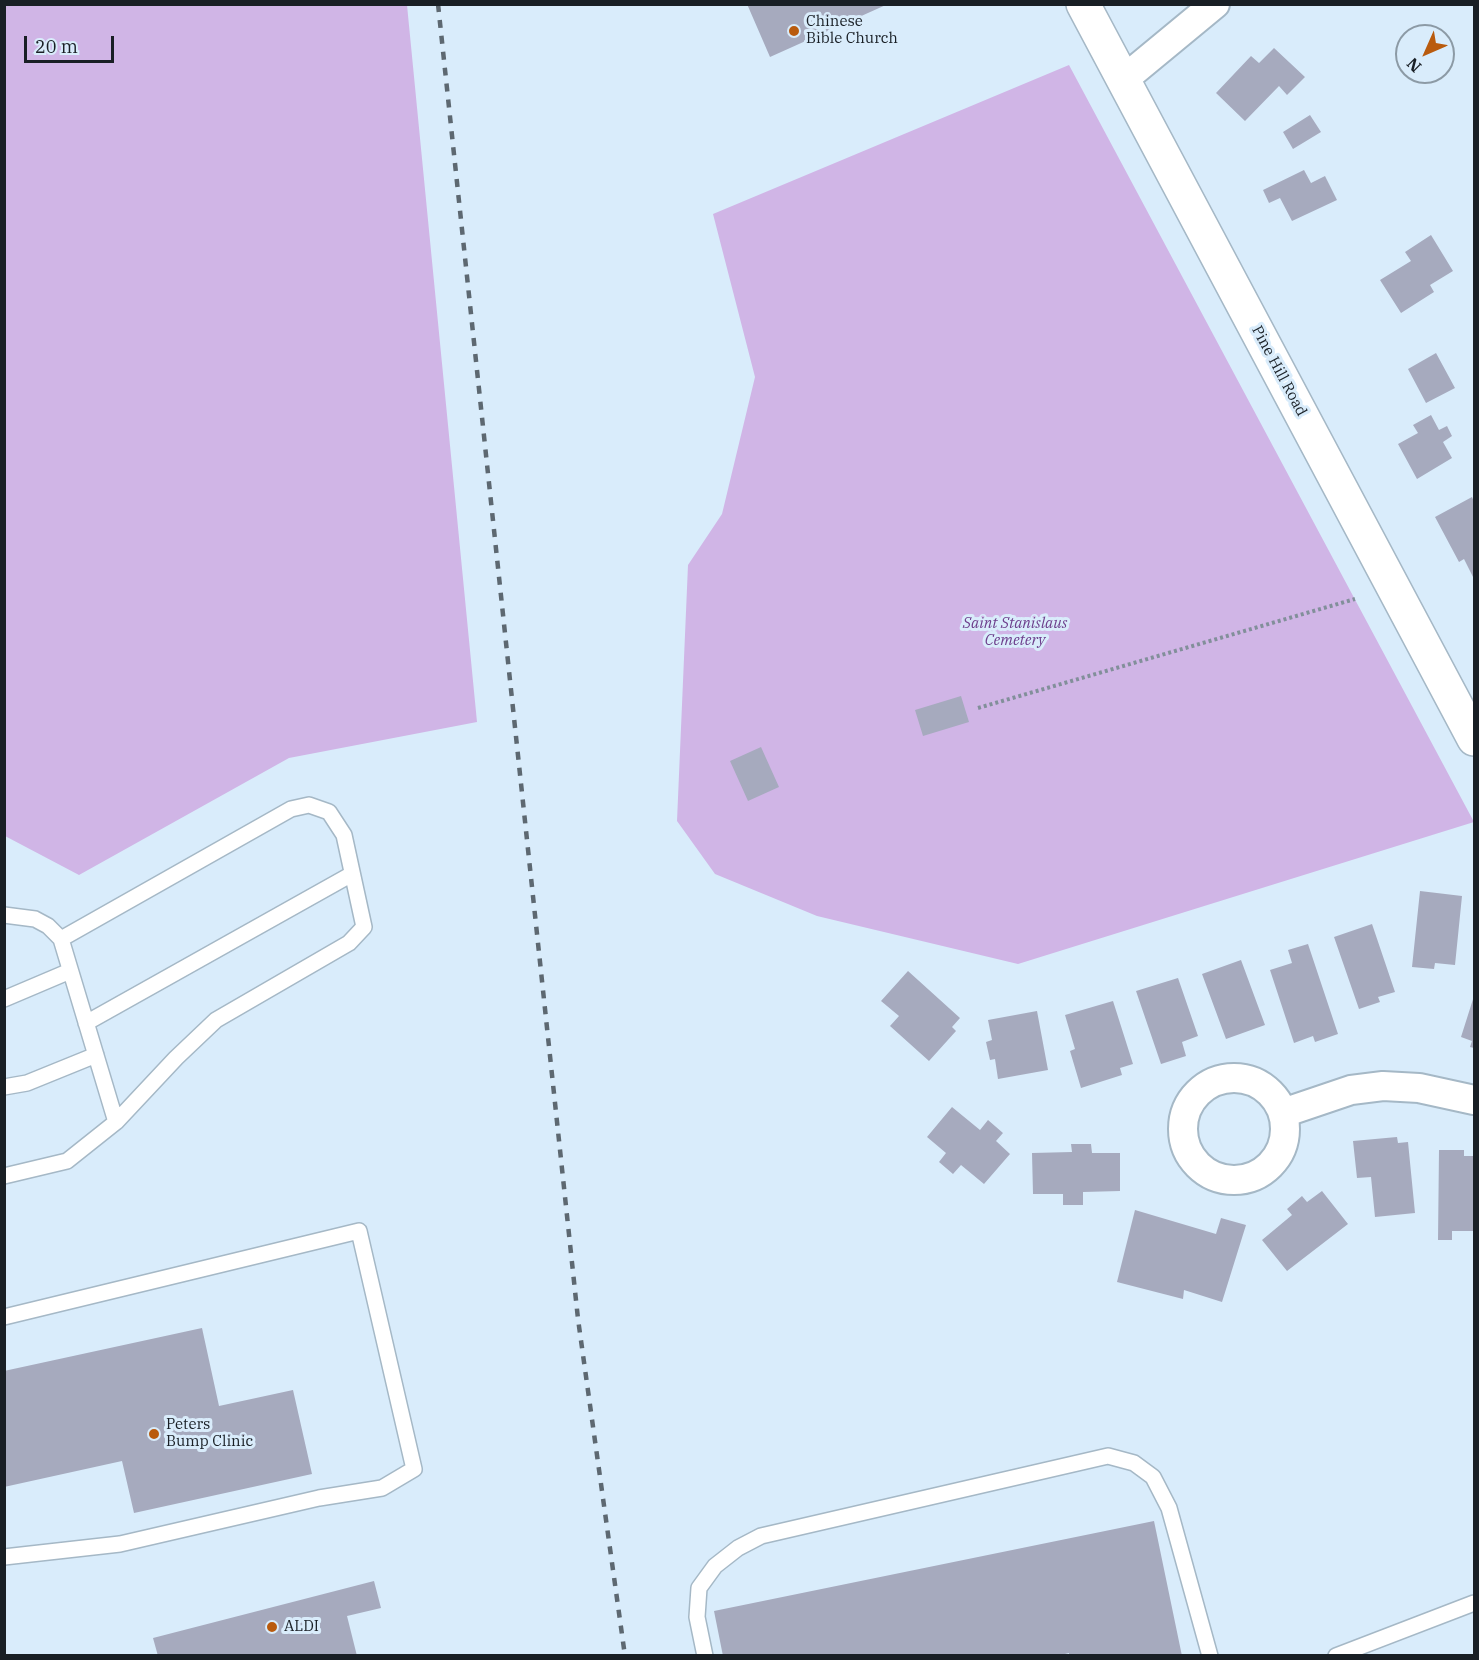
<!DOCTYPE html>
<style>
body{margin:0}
#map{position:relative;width:1479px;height:1660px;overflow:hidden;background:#d9ecfb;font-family:"IBM Plex Serif",serif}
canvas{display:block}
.frame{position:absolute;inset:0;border:6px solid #191f25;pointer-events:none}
.north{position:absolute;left:1395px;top:24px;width:60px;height:60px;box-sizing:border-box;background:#d9ecfb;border:2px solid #8c9aa5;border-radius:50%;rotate:225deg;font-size:16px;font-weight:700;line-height:24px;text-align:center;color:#191f25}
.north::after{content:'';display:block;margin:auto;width:21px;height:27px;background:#b95b0e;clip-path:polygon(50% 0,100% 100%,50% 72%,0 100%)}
.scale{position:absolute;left:24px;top:36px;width:90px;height:27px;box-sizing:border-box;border:3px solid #191f25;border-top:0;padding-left:8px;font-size:18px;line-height:21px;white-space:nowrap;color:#191f25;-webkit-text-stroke:4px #d9ecfb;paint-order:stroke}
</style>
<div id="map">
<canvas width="1479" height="1660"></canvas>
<div class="frame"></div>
<div class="north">N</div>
<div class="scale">20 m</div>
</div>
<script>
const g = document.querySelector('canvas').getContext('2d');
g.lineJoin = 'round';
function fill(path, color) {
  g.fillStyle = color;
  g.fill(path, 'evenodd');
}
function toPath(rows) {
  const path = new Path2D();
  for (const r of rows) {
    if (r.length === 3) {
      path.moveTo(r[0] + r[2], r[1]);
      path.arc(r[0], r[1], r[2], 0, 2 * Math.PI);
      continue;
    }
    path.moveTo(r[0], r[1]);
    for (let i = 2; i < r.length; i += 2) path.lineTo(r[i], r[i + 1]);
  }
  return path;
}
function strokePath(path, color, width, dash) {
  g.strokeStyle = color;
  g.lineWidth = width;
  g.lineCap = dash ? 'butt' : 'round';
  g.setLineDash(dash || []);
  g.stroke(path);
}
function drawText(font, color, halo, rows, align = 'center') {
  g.font = font + ' "IBM Plex Serif",serif';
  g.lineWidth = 6;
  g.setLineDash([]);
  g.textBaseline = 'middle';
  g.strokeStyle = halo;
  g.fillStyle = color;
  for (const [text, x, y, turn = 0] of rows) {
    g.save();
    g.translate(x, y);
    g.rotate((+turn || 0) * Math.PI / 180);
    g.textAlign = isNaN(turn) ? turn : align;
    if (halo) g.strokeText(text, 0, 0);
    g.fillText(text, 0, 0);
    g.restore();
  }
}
fill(toPath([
 [4,5,407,5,477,722,289,758,79,875,5,836],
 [1069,65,1474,822,1018,964,817,916,715,874,677,821,688,565,722,514,755,377,713,214]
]), '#d0b5e6');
fill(toPath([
 [747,4,888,4,770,57],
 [1274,48,1305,77,1287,95,1279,86,1245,121,1216,93,1251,56,1259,63],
 [1310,115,1321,132,1293,149,1283,132],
 [1304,170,1311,183,1325,176,1337,200,1292,221,1280,198,1269,203,1263,190],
 [1431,235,1453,271,1430,285,1434,292,1401,313,1380,280,1411,261,1405,252],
 [1436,353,1455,388,1426,403,1408,369],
 [1431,415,1439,430,1447,426,1452,436,1443,442,1452,458,1417,479,1398,444,1418,433,1413,425],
 [1472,497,1474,502,1474,579,1464,559,1459,562,1435,517],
 [961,696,969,722,923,736,915,710],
 [761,747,779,787,748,801,730,761],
 [1420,891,1462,896,1455,965,1435,963,1434,969,1412,967],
 [1372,924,1395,992,1378,997,1380,1002,1359,1009,1334,937],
 [1308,944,1338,1034,1315,1042,1313,1036,1294,1043,1270,970,1292,963,1288,950],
 [1241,960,1265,1025,1226,1039,1202,974],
 [908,971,960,1018,952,1027,956,1031,929,1061,890,1026,899,1016,881,1001],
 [1178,978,1198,1036,1182,1042,1186,1056,1161,1064,1136,991],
 [1474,996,1474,1048,1470,1047,1472,1041,1461,1037],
 [1113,1001,1133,1064,1120,1068,1122,1075,1081,1088,1070,1051,1075,1049,1065,1015],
 [1037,1011,1048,1070,998,1079,995,1059,990,1060,986,1042,992,1040,988,1020],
 [952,1107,980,1130,988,1120,1003,1133,996,1141,1010,1154,984,1184,961,1165,953,1174,939,1162,946,1153,927,1137],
 [1397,1137,1398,1143,1408,1142,1415,1213,1375,1217,1371,1177,1357,1178,1353,1141],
 [1071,1144,1091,1144,1092,1153,1120,1153,1120,1191,1083,1192,1083,1205,1063,1205,1063,1194,1033,1194,1032,1153,1072,1152],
 [1439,1150,1464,1150,1464,1156,1474,1156,1474,1231,1452,1231,1452,1240,1438,1240],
 [1322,1191,1348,1224,1287,1271,1262,1240,1292,1215,1287,1209,1302,1196,1307,1202],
 [1135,1210,1216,1234,1221,1218,1246,1225,1222,1302,1184,1290,1183,1299,1117,1282],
 [202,1328,219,1406,293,1390,312,1474,134,1513,122,1461,4,1487,4,1371],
 [1154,1521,1182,1656,1069,1656,1069,1653,1057,1656,723,1656,714,1611],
 [374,1581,381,1608,347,1616,357,1656,158,1656,153,1638]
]), '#a6aabe');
const service = toPath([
 [4,915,35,919,48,926,61,939,116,1122,67,1161,4,1176],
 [61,939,291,809,309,805,329,812,344,835,364,927,349,943,216,1020,176,1058,116,1122],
 [4,999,70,971],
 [86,1023,352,874],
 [4,1087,27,1083,96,1055],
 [4,1317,359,1231,414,1469,382,1488,319,1498,120,1544,4,1557],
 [705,1656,697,1617,699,1588,715,1566,738,1548,761,1536,1108,1456,1134,1463,1153,1477,1169,1508,1210,1656],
 [1336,1656,1474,1603]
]);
const minor = toPath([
 [1123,80,1215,4],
 [1234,1129,51],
 [1283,1113,1351,1090,1383,1086,1419,1088,1474,1100]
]);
const tertiary = toPath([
 [1083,4,1474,739]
]);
strokePath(service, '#a5b8c6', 18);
strokePath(minor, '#a5b8c6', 32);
strokePath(tertiary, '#a5b8c6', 36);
strokePath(toPath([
 [978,708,1355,599]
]), '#828f9a', 4, [3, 3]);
strokePath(service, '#fff', 15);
strokePath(minor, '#fff', 28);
strokePath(tertiary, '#fff', 33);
strokePath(toPath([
 [438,4,578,1319,625,1656]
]), '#5d6871', 4.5, [8, 8]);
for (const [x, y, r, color] of [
 [794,31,6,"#b95b0e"],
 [154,1434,6,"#b95b0e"],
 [272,1627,6,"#b95b0e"]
]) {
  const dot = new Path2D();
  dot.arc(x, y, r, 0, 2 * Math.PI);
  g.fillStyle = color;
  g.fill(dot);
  strokePath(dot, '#d9ecfb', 2);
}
drawText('15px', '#191f25', '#d9ecfb', [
 ["Chinese",806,22],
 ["Bible Church",806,39],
 ["Peters",166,1425],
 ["Bump Clinic",166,1442],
 ["ALDI",284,1627]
], 'left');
drawText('15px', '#191f25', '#d9ecfb', [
 ["Pine Hill Road",1279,371,62]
]);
drawText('italic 15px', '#6d3e8c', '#d9ecfb', [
 ["Saint Stanislaus",1015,624],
 ["Cemetery",1015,641]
]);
</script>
